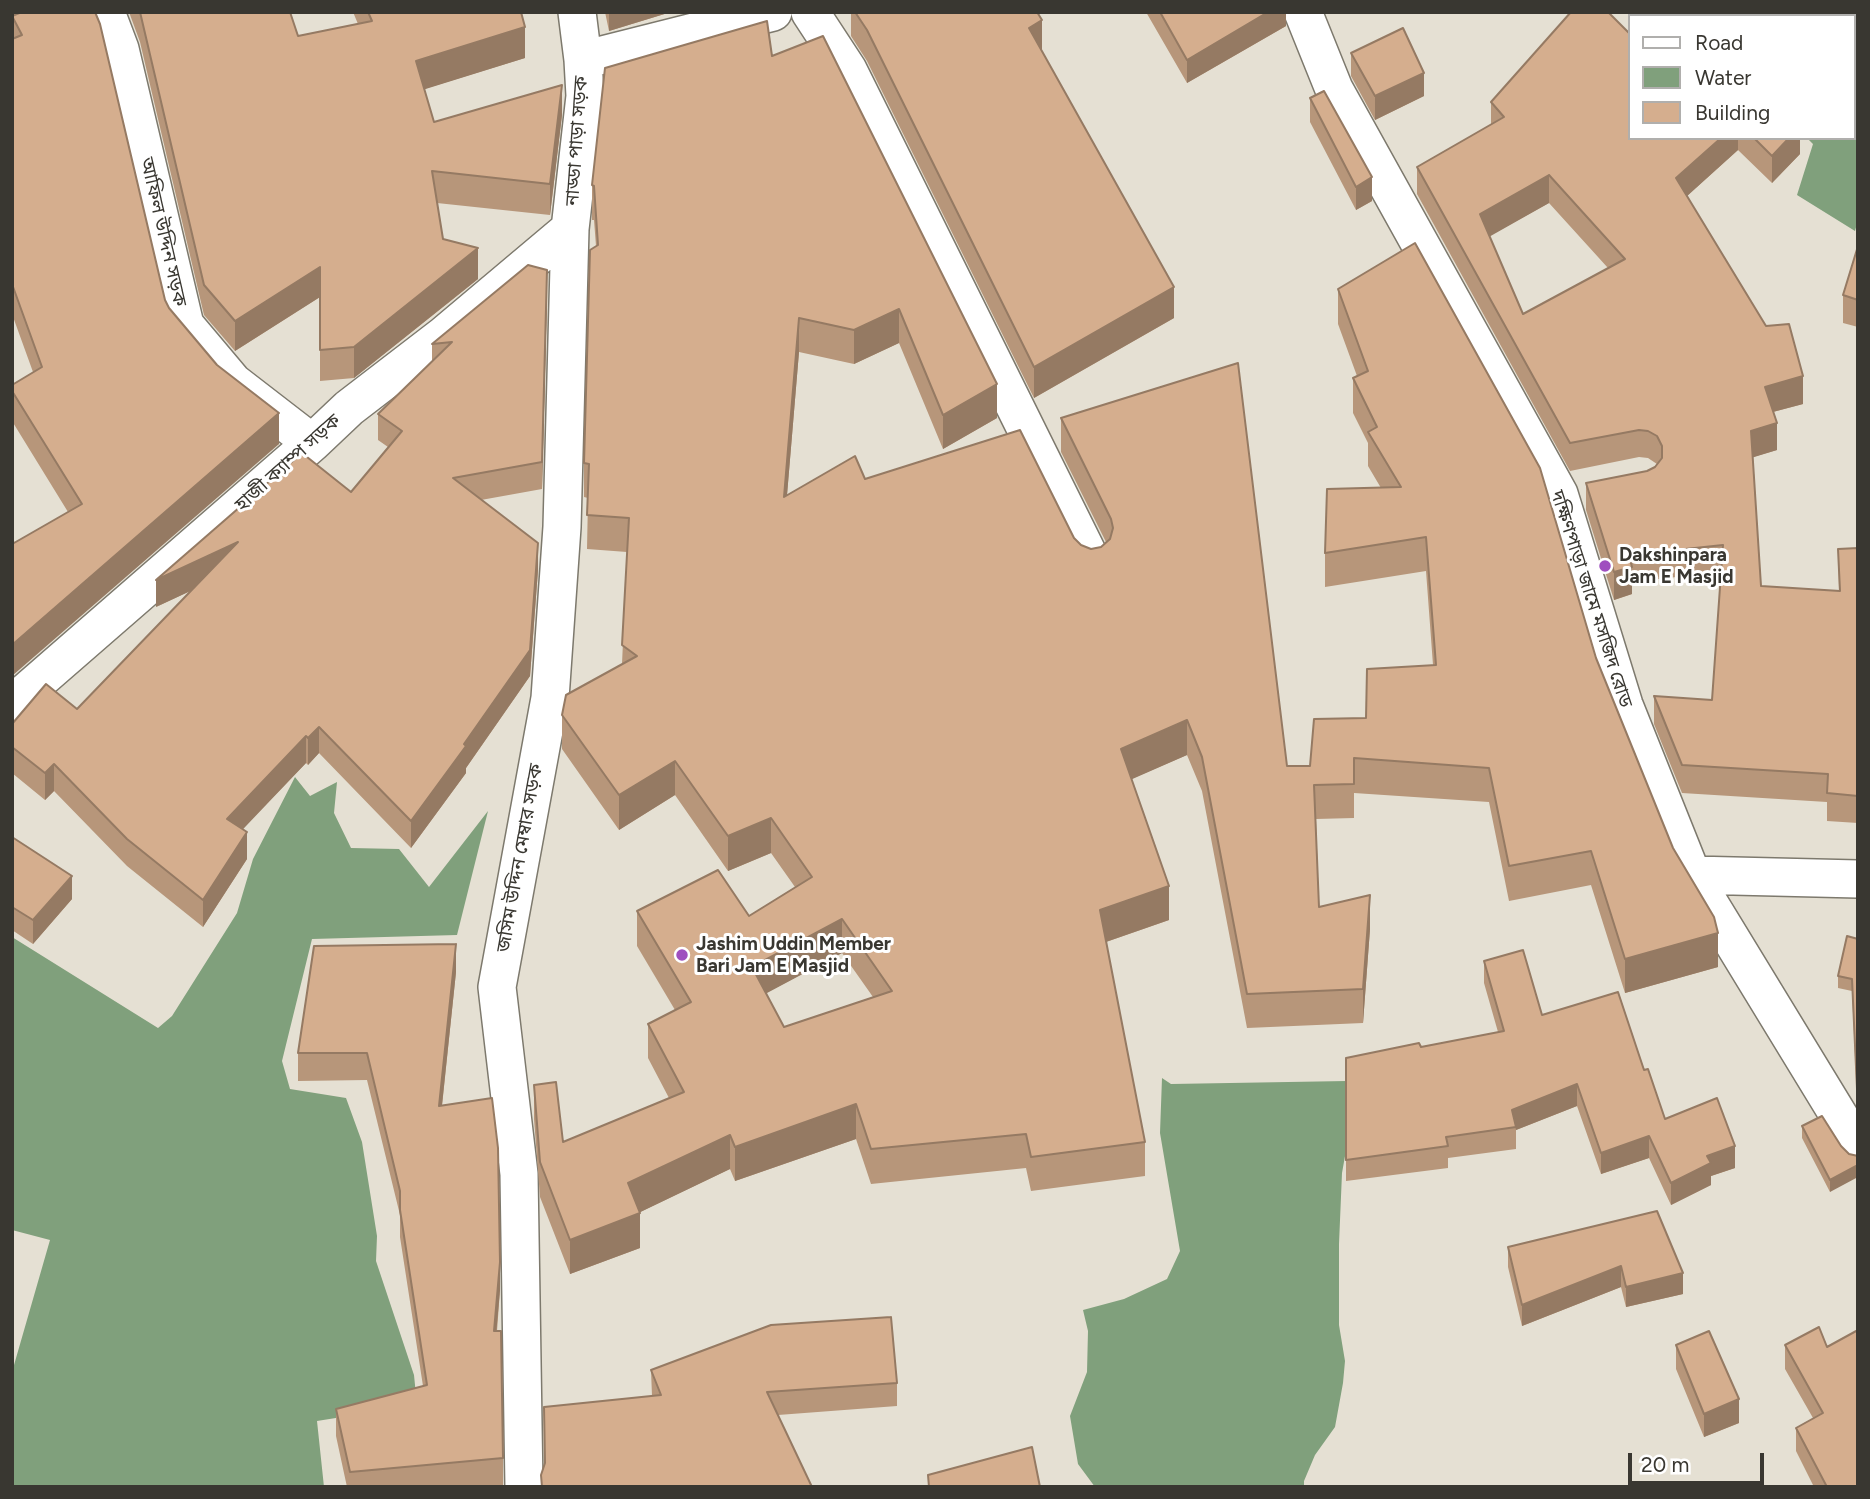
<!DOCTYPE html>
<meta charset="utf-8">
<style>
body{margin:0}
#map{position:relative;width:1870px;height:1499px;overflow:hidden;background:#e5e0d3;font-family:Figtree,sans-serif}
canvas{display:block}
.frame{position:absolute;inset:0;border:14px solid #393731;pointer-events:none}
.legend{position:absolute;left:1628px;top:14px;width:228px;height:126px;box-sizing:border-box;background:#fff;border:2px solid #b0afad;margin:0;padding:9px 12px;list-style:none;font-size:21px;color:#393731}
.legend li{display:flex;align-items:center;gap:14px;height:35px}
.legend b{width:35px;border:2px solid #b0afad}
.scale{position:absolute;left:1628px;top:1453px;width:136px;height:32px;box-sizing:border-box;border:4px solid #393731;border-top:0;padding-left:9px;font-size:21px;line-height:24px;white-space:nowrap;color:#393731;-webkit-text-stroke:5px #fff;paint-order:stroke}
</style>
<div id="map">
<canvas width="1870" height="1499"></canvas>
<div class="frame"></div>
<ul class="legend">
<li><b style="height:9px;background:#fff"></b>Road</li>
<li><b style="height:19px;background:#80a07c"></b>Water</li>
<li><b style="height:19px;background:#d5ae8e"></b>Building</li>
</ul>
<div class="scale">20 m</div>
</div>
<script>
const g = document.querySelector('canvas').getContext('2d');
g.lineJoin = 'round';
function fill(path, color) {
  g.fillStyle = color;
  g.fill(path, 'evenodd');
}
function toPath(rows) {
  const path = new Path2D();
  for (const r of rows) {
    path.moveTo(r[0], r[1]);
    for (let i = 2; i < r.length; i += 2) path.lineTo(r[i], r[i + 1]);
  }
  return path;
}
function strokePath(path, color, width, dash) {
  g.strokeStyle = color;
  g.lineWidth = width;
  g.lineCap = dash ? 'butt' : 'round';
  g.setLineDash(dash || []);
  g.stroke(path);
}
function drawText(font, color, halo, rows, align = 'center') {
  g.font = font + ' Figtree,"Noto Sans Bengali",sans-serif';
  g.lineWidth = 6;
  g.setLineDash([]);
  g.textBaseline = 'middle';
  g.strokeStyle = halo;
  g.fillStyle = color;
  for (const [text, x, y, turn = 0] of rows) {
    g.save();
    g.translate(x, y);
    g.rotate((+turn || 0) * Math.PI / 180);
    g.textAlign = isNaN(turn) ? turn : align;
    if (halo) g.strokeText(text, 0, 0);
    g.fillText(text, 0, 0);
    g.restore();
  }
}
fill(toPath([
 [1742,12,1858,12,1858,220,1855,231,1797,195,1813,144,1807,138,1854,138,1854,16,1742,16],
 [295,777,310,796,337,782,334,813,351,848,399,849,429,887,488,811,457,935,312,939,282,1061,290,1089,346,1098,362,1142,377,1236,376,1261,414,1375,417,1405,317,1421,324,1487,12,1487,12,1372,50,1240,12,1230,12,937,158,1028,172,1016,237,913,253,859],
 [1162,1078,1171,1084,1347,1081,1350,1128,1342,1173,1339,1244,1339,1325,1345,1361,1343,1383,1335,1427,1315,1455,1304,1481,1304,1487,1095,1487,1078,1464,1070,1416,1087,1372,1088,1331,1083,1310,1124,1299,1167,1279,1180,1251,1160,1133]
]), '#80a07c');
const minor = toPath([
 [106,12,120,49,185,325,233,382,312,443],
 [810,12,848,70,1092,562],
 [1303,12,1334,89,1559,494,1624,705,1692,875,1858,1147],
 [583,60,773,12],
 [12,704,312,443,349,408,444,335,570,229],
 [1692,875,1858,879],
 [524,1487,519,1174,497,987,550,698,562,527,570,229,585,96,583,60,577,12]
]);
strokePath(minor, '#7d796d', 40);
strokePath(minor, '#fff', 37);
fill(toPath([
 [20,12,95,12,165,300,169,308,279,444,14,543,68,512,12,421,12,385,33,372,12,314,12,16],
 [129,12,290,12,298,36,358,24,353,12,521,12,525,58,424,89,434,122,562,115,550,215,437,203,443,239,478,279,354,378,320,381,320,297,235,351,204,315,140,42],
 [605,12,671,12,609,31],
 [851,12,1037,12,1042,51,1174,318,1034,398,867,61,851,36],
 [1146,12,1286,12,1286,26,1187,83],
 [1351,53,1424,96,1375,120,1351,76],
 [772,56,997,418,943,449,899,343,854,364,799,352,787,495,865,479,1074,538,1081,545,1091,549,1101,547,1106,542,1061,452,1061,418,1287,766,1310,766,1366,718,1433,665,1426,571,1325,587,1325,553,1381,488,1368,466,1368,443,1353,413,1353,378,1357,376,1338,324,1338,289,1596,658,1718,967,1625,993,1591,885,1509,901,1489,802,1354,793,1354,818,1316,819,1319,907,1370,929,1363,1023,1247,1028,1202,791,1187,755,1131,779,1169,920,1106,942,1145,1142,1145,1176,1031,1191,1026,1168,871,1184,856,1139,735,1181,730,1169,640,1212,640,1248,570,1274,540,1197,534,1119,534,1085,563,1142,669,1098,648,1058,648,1024,675,1010,637,946,637,911,749,916,795,887,771,853,728,871,675,795,619,830,562,749,562,715,622,664,627,552,587,549,588,498,584,497,584,463,596,246,594,220,592,220,592,185],
 [842,953,873,997,784,1027,766,993],
 [1310,98,1372,201,1356,210,1310,122],
 [1491,102,1630,138,1800,138,1800,154,1772,183,1738,150,1687,196,1803,404,1773,412,1777,450,1753,457,1761,586,1839,591,1838,549,1858,548,1858,823,1827,821,1827,802,1682,793,1654,724,1654,696,1712,700,1721,572,1632,582,1632,594,1614,600,1586,510,1586,483,1647,471,1655,467,1657,464,1648,458,1639,457,1570,471,1417,194,1417,167,1491,125],
 [1549,203,1608,268,1523,314,1489,236],
 [1858,246,1858,327,1843,323,1843,295],
 [547,297,542,489,481,500,538,570,530,676,466,768,466,773,411,848,319,753,308,765,306,763,242,829,247,859,203,927,127,866,54,791,45,800,12,773,12,724,77,709,192,590,156,607,351,492,388,447,378,440,378,414,432,362,432,344],
 [12,837,72,899,33,944,12,930],
 [1858,939,1858,1101,1857,1101,1852,991,1838,988,1838,976],
 [1484,961,1542,1015,1644,1070,1665,1119,1735,1168,1711,1176,1711,1185,1671,1205,1649,1158,1601,1174,1577,1106,1516,1130,1516,1149,1448,1158,1448,1168,1346,1181,1346,1058,1421,1047,1498,1032,1484,983],
 [456,972,442,1106,500,1290,497,1331,503,1458,503,1485,488,1487,347,1487,336,1436,336,1409,423,1386,400,1237,400,1215,367,1080,298,1081,298,1053],
 [1802,1126,1841,1146,1849,1154,1830,1192,1802,1138],
 [1657,1211,1683,1294,1626,1307,1621,1287,1522,1326,1508,1267,1508,1247],
 [1819,1327,1858,1487,1814,1487,1796,1451,1796,1428,1813,1418,1785,1369,1785,1345],
 [1676,1345,1739,1423,1704,1437,1676,1369],
 [651,1370,897,1383,897,1406,778,1415,812,1487,541,1487,541,1475,652,1396]
]), '#b7967a');
fill(toPath([
 [609,12,671,12,609,31],
 [1268,12,1286,12,1286,26,1187,83,1187,60],
 [1042,20,1042,51,1029,59,1029,28],
 [525,27,525,58,416,92,416,61],
 [1424,73,1424,96,1375,120,1375,96],
 [562,85,562,115,550,215,550,184],
 [1721,138,1738,138,1738,150,1676,206,1676,178],
 [1789,138,1800,138,1800,154,1772,183,1772,156],
 [1549,175,1549,203,1480,242,1480,214],
 [1372,177,1372,201,1356,210,1356,187],
 [478,248,478,279,354,378,354,347],
 [320,267,320,297,235,351,235,321],
 [547,270,547,297,542,489,542,462],
 [1174,287,1174,318,1034,398,1034,367],
 [899,309,899,343,854,364,854,330],
 [799,318,799,352,784,531,784,497],
 [1803,376,1803,404,1765,414,1765,387],
 [997,384,997,418,943,449,943,415],
 [279,413,279,444,12,676,12,645],
 [1777,423,1777,450,1751,458,1751,431],
 [238,542,238,569,156,607,156,580],
 [538,543,538,570,530,676,466,768,466,773,411,848,411,821,464,744],
 [1632,567,1632,594,1614,600,1614,572],
 [1187,720,1187,755,1121,784,1121,749],
 [319,727,319,753,308,765,308,738],
 [306,736,306,763,227,846,227,819],
 [675,761,675,795,619,830,619,795],
 [54,764,54,791,45,800,45,773],
 [771,818,771,853,728,871,728,836],
 [247,832,247,859,203,927,203,900],
 [72,876,72,899,33,944,33,920],
 [1169,886,1169,920,1100,944,1100,910],
 [1370,895,1370,929,1363,1023,1363,989],
 [842,919,842,953,752,1001,752,967],
 [1718,933,1718,967,1625,993,1625,959],
 [456,944,456,972,439,1133,439,1106],
 [1577,1084,1577,1106,1516,1130,1512,1110],
 [856,1104,856,1139,735,1181,735,1147],
 [730,1135,730,1169,628,1218,628,1183],
 [1649,1136,1649,1158,1601,1174,1601,1153],
 [1735,1146,1735,1168,1711,1176,1711,1185,1671,1205,1671,1183,1707,1156],
 [1858,1165,1858,1177,1830,1192,1830,1180],
 [640,1213,640,1248,570,1274,570,1240],
 [500,1262,500,1290,494,1358,494,1331],
 [1621,1266,1621,1287,1522,1326,1522,1305],
 [1683,1273,1683,1294,1626,1307,1626,1287],
 [1739,1399,1739,1423,1704,1437,1704,1414]
]), '#957a63');
const building = toPath([
 [22,12,95,12,100,24,165,300,169,308,217,365,279,413,12,645,12,541,14,543,82,504,12,391,12,385,42,367,12,284,12,39,22,35,12,16,22,12],
 [140,12,290,12,298,36,372,21,368,12,521,12,525,27,416,61,434,122,562,85,550,184,432,171,443,239,478,248,354,347,320,350,320,267,235,321,204,285,140,12],
 [855,12,1037,12,1042,20,1029,28,1174,287,1034,367,867,30,855,12],
 [1160,12,1268,12,1187,60,1160,12],
 [1571,12,1608,12,1630,34,1630,138,1721,138,1676,178,1766,326,1789,324,1803,376,1765,387,1777,423,1751,431,1761,586,1840,591,1838,549,1858,548,1858,796,1827,793,1828,774,1682,765,1654,696,1712,700,1723,545,1629,555,1632,567,1614,572,1586,483,1647,471,1655,467,1662,458,1662,446,1657,436,1648,431,1639,430,1570,443,1417,167,1504,117,1491,102,1571,12],
 [1549,175,1625,259,1523,314,1480,214,1549,175],
 [1686,12,1733,12,1737,16,1683,16,1686,12],
 [767,21,772,56,823,36,997,384,943,415,899,309,854,330,799,318,784,497,855,456,865,479,1020,430,1074,538,1081,545,1091,549,1101,547,1110,539,1113,528,1111,519,1061,418,1238,363,1287,766,1310,766,1314,719,1366,718,1367,669,1436,665,1426,537,1325,553,1327,489,1401,487,1368,432,1377,427,1353,378,1368,371,1338,289,1415,243,1540,468,1596,658,1673,848,1714,917,1718,933,1625,959,1591,851,1509,866,1489,768,1354,758,1354,784,1314,785,1319,907,1370,895,1363,989,1247,994,1202,757,1187,720,1121,749,1169,886,1100,910,1145,1142,1031,1157,1026,1134,871,1149,856,1104,735,1147,730,1135,628,1183,640,1213,570,1240,540,1162,534,1085,556,1082,563,1142,684,1092,648,1024,691,1002,637,911,718,870,749,916,812,877,771,818,728,836,675,761,619,795,562,715,566,695,637,656,622,645,629,518,587,515,589,464,584,463,590,250,598,245,594,186,592,185,605,68,767,21],
 [842,919,892,991,784,1027,752,967,842,919],
 [1403,28,1424,73,1375,96,1351,53,1403,28],
 [1324,91,1372,177,1356,187,1310,98,1324,91],
 [1754,138,1789,138,1772,156,1754,138],
 [1858,246,1858,300,1843,295,1858,246],
 [528,265,547,270,542,462,453,478,538,543,530,650,464,744,466,746,411,821,319,727,308,738,306,736,227,819,247,832,203,900,127,839,54,764,45,773,12,747,12,724,46,684,77,709,238,542,156,580,302,453,351,492,402,431,378,414,452,342,432,344,528,265],
 [12,837,72,876,33,920,12,907,12,837],
 [1847,936,1858,939,1858,1089,1857,1089,1852,979,1838,976,1847,936],
 [456,944,439,1106,492,1098,498,1148,500,1262,494,1331,501,1331,503,1458,350,1472,336,1409,427,1385,400,1210,400,1191,367,1053,298,1053,314,946,456,944],
 [1523,950,1542,1015,1618,992,1644,1070,1648,1069,1665,1119,1717,1098,1735,1146,1707,1156,1711,1163,1671,1183,1649,1136,1601,1153,1577,1084,1512,1110,1516,1127,1446,1137,1448,1146,1346,1160,1346,1058,1419,1043,1421,1047,1504,1031,1484,961,1523,950],
 [1822,1116,1841,1146,1849,1154,1858,1156,1858,1165,1830,1180,1802,1126,1822,1116],
 [1657,1211,1683,1273,1626,1287,1621,1266,1522,1305,1508,1247,1657,1211],
 [891,1317,897,1383,767,1392,812,1487,542,1487,541,1475,545,1463,544,1407,661,1395,651,1370,771,1325,891,1317],
 [1819,1327,1827,1347,1858,1330,1858,1487,1827,1487,1796,1428,1823,1413,1785,1345,1819,1327],
 [1709,1331,1739,1399,1704,1414,1676,1345,1709,1331],
 [1032,1447,1040,1487,929,1487,928,1475,1032,1447]
]);
fill(building, '#d5ae8e');
strokePath(building, '#957a63', 2);
for (const [x, y, r, color] of [
 [1605,566,7,"#9f4fbf"],
 [682,955,7,"#9f4fbf"]
]) {
  const dot = new Path2D();
  dot.arc(x, y, r, 0, 2 * Math.PI);
  g.fillStyle = color;
  g.fill(dot);
  strokePath(dot, '#fff', 2.5);
}
drawText('19px', '#393731', '#fff', [
 ["নাড্ডা পাড়া সড়ক",577,141,-86],
 ["আফিল উদ্দিন সড়ক",163,232,77],
 ["হাজী ক্যাম্প সড়ক",288,463,-42],
 ["দক্ষিণপাড়া জামে মসজিদ রোড",1591,599,72],
 ["জসিম উদ্দিন মেম্বার সড়ক",520,858,-80]
]);
drawText('bold 19px', '#393731', '#fff', [
 ["Dakshinpara",1619,555],
 ["Jam E Masjid",1619,577],
 ["Jashim Uddin Member",696,944],
 ["Bari Jam E Masjid",696,966]
], 'left');
</script>
